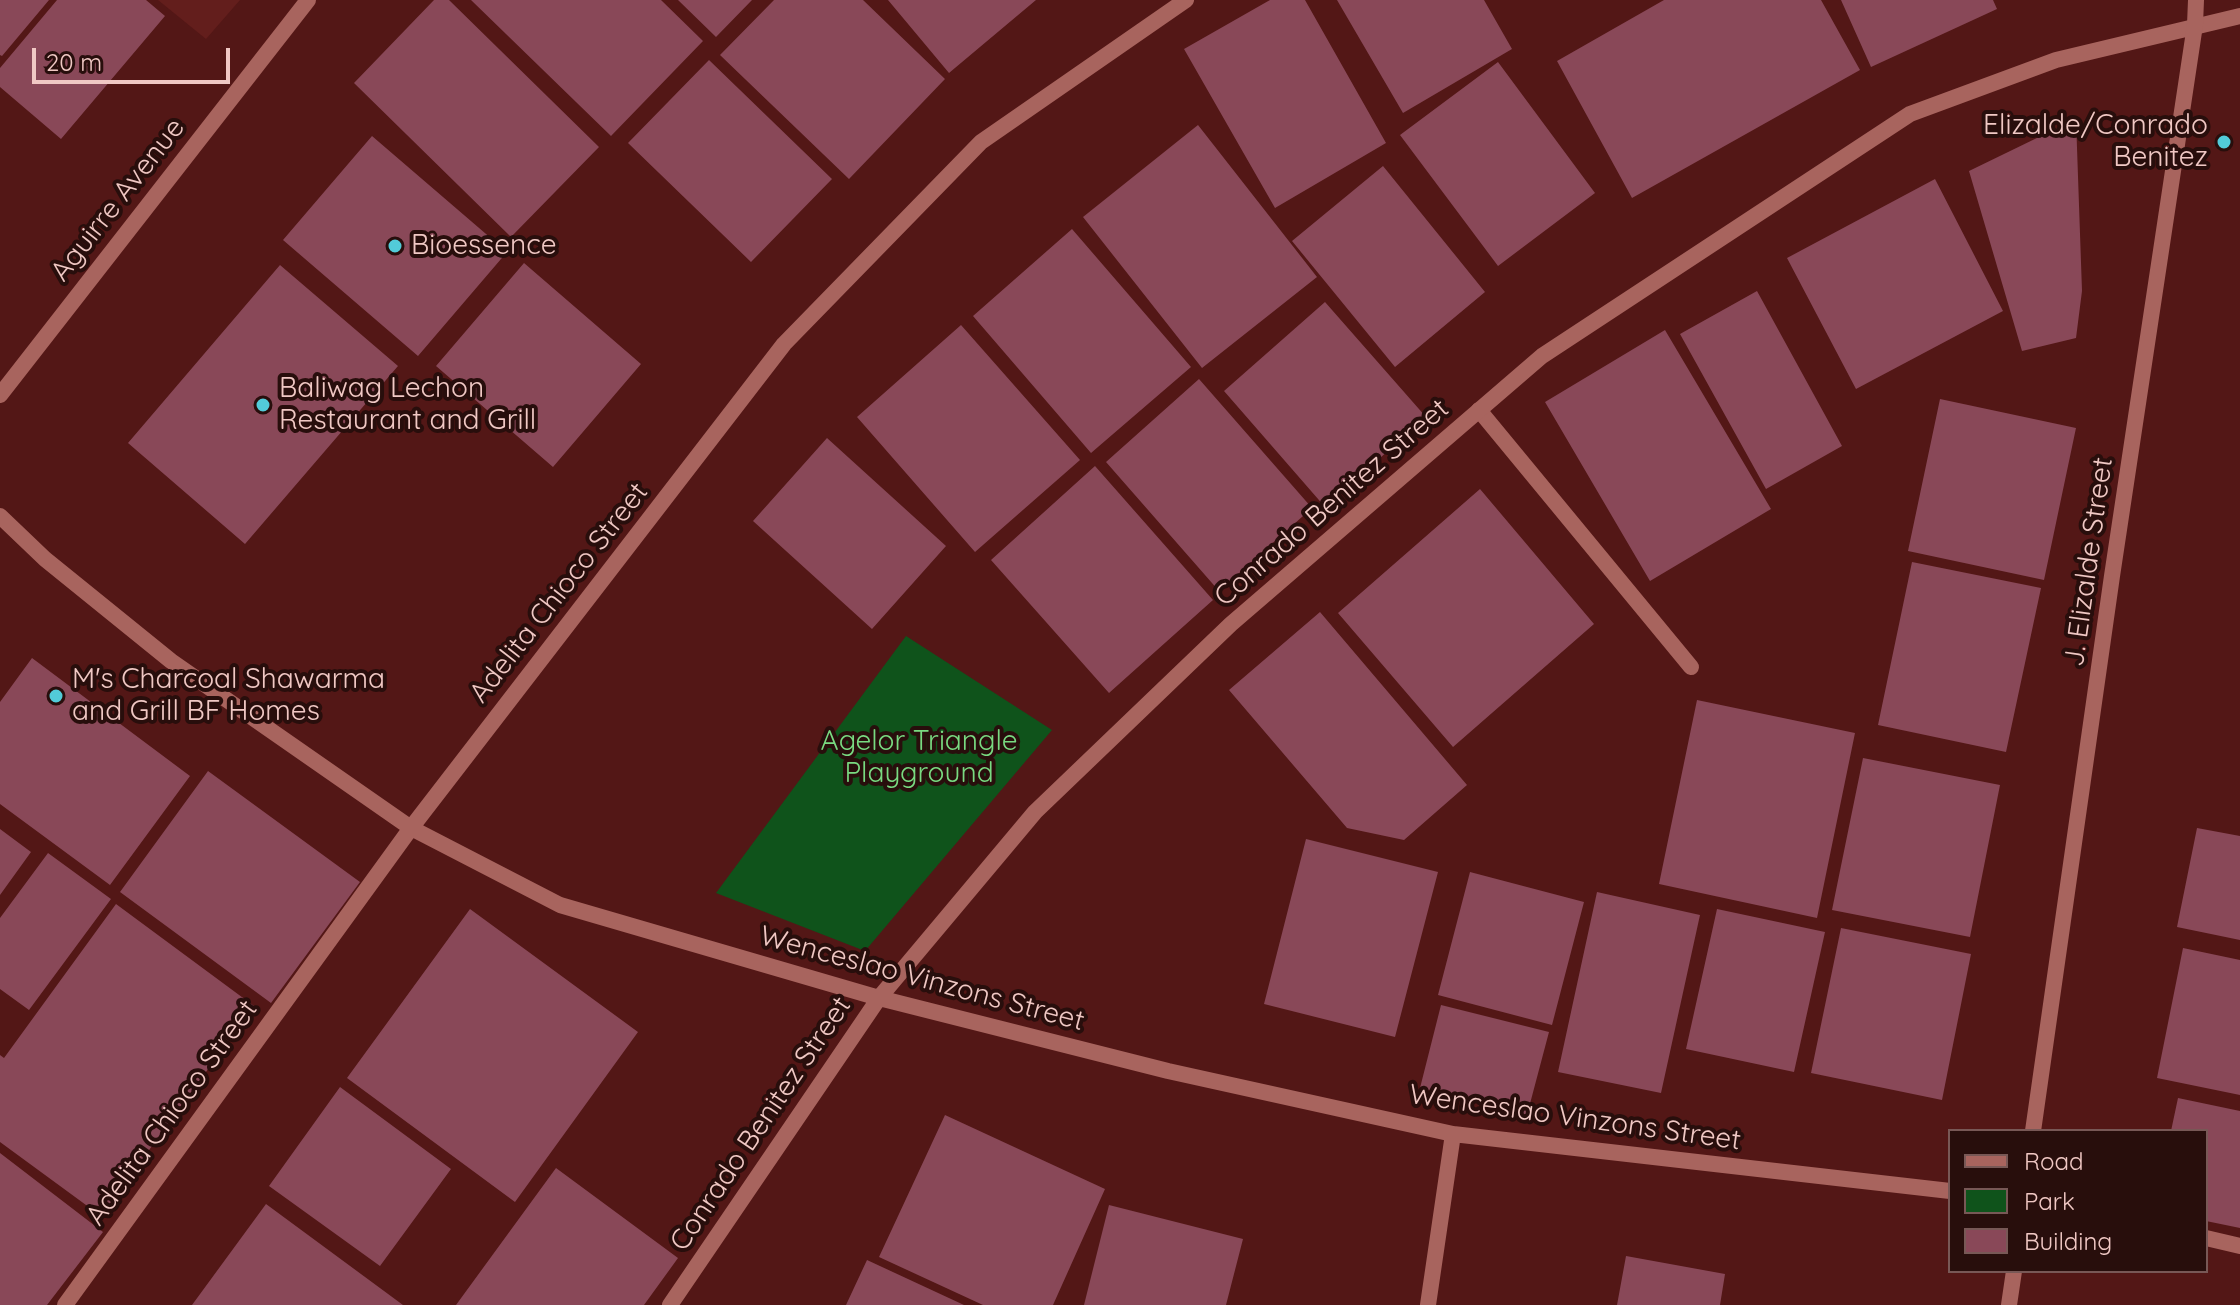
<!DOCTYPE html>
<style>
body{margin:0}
#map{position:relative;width:2240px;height:1305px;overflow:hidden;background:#531716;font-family:Quicksand,sans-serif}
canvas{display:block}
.legend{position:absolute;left:1948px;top:1129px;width:260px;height:144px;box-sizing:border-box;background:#280e0c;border:2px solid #785856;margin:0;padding:10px 14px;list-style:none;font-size:24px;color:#f0c8c4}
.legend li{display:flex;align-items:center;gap:16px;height:40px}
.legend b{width:40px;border:2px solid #785856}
.scale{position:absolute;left:32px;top:48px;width:198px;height:36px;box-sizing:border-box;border:4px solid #f0c8c4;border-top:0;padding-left:10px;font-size:24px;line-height:28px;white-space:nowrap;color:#f0c8c4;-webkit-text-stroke:6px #280e0c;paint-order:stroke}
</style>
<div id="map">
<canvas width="2240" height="1305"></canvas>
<ul class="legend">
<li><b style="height:10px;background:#a8645e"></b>Road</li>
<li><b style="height:22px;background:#0f531b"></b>Park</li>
<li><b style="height:22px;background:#894858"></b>Building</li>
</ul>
<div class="scale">20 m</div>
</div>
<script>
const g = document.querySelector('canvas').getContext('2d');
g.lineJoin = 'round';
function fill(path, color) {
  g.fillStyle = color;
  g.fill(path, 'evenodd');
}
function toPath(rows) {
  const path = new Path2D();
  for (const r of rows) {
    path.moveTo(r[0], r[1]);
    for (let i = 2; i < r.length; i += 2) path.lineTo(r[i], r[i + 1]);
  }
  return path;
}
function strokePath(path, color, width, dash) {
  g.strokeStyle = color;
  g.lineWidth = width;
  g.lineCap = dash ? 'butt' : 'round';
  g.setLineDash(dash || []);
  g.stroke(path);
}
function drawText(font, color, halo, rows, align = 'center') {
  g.font = font + ' Quicksand,sans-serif';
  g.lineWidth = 8;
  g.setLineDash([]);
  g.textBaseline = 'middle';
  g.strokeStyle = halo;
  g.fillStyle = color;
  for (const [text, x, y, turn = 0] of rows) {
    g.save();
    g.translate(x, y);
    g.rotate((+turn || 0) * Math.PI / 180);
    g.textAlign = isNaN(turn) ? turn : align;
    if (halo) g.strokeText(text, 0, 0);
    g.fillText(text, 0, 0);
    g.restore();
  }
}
fill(toPath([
 [158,0,240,0,206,39]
]), '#631e1c');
fill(toPath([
 [906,636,1052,730,865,951,716,893]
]), '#0f531b');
fill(toPath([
 [0,0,49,0,2,56,0,55],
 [57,0,146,0,165,16,61,139,0,87,0,68],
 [434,0,449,0,599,147,511,237,354,83],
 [471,0,661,0,703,41,611,136],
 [678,0,752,0,716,37],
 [774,0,863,0,945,79,849,179,720,55],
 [888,0,1036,0,949,73],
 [1270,0,1305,0,1386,143,1275,208,1184,49],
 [1337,0,1484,0,1512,49,1403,113],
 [1664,0,1821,0,1860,70,1632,198,1557,61],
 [1841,0,1993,0,1997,9,1871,67],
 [709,60,832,179,751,262,628,143],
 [1498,62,1595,193,1498,266,1400,135],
 [2076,119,2082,291,2076,338,2022,351,1969,171],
 [1198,125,1317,277,1202,368,1083,217],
 [372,136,507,252,418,356,283,240],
 [1383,166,1485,292,1395,367,1292,241],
 [1935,179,2003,311,1856,389,1787,258],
 [1072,229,1191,367,1091,453,973,316],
 [524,263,641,364,553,467,436,366],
 [280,265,398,366,245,544,128,443],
 [1757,291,1842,446,1766,489,1680,334],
 [1325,302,1426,417,1325,507,1224,391],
 [961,325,1080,460,975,552,857,417],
 [1665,330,1771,509,1650,581,1545,402],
 [1199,379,1312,508,1219,591,1106,462],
 [1940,399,2076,428,2044,580,1908,551],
 [827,438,946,546,872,629,753,521],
 [1095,466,1213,600,1109,693,991,560],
 [1480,489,1594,624,1453,747,1338,613],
 [1912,562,2041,588,2006,752,1878,725],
 [1320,612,1467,785,1404,840,1347,828,1229,690],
 [32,658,190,776,110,885,0,804,0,702],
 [1697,700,1855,733,1817,918,1659,884],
 [1863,758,2000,785,1970,937,1832,910],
 [208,771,360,882,271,1003,120,892],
 [2197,828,2240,836,2240,940,2177,927],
 [0,829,31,852,0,895],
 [1306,839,1438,872,1395,1037,1264,1004],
 [48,853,111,899,29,1010,0,989,0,918],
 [1470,872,1584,902,1552,1025,1438,995],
 [1597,892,1700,915,1661,1093,1558,1072],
 [116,904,254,1006,101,1216,0,1142,0,1055,4,1058],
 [470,909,638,1032,515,1202,347,1078],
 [1717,909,1825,932,1794,1072,1686,1049],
 [1841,928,1971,954,1942,1100,1811,1073],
 [2183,948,2240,960,2240,1095,2157,1078],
 [1441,1005,1549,1032,1527,1115,1420,1088],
 [340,1087,451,1169,380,1266,269,1186],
 [2178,1098,2240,1111,2240,1228,2206,1221,2206,1131,2171,1131],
 [945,1115,1105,1189,1053,1305,983,1305,879,1257],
 [0,1153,103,1232,47,1305,0,1305],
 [556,1168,678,1258,644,1305,456,1305],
 [266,1204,403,1305,192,1305],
 [1109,1205,1243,1239,1226,1305,1084,1305],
 [1626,1256,1725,1274,1720,1305,1617,1305],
 [867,1260,964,1305,846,1305]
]), '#894858');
strokePath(toPath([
 [1479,410,1691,667]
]), '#a8645e', 16);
strokePath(toPath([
 [0,516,45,559,171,661,411,828,560,905,879,998,1168,1071,1453,1134,1950,1191],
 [2206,1238,2240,1246],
 [65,1305,411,828,784,344,981,142,1186,0],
 [670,1305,879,998,1035,812,1231,624,1542,356,1910,114,2056,60,2240,16],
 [1428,1305,1453,1134]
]), '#a8645e', 16);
strokePath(toPath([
 [0,395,308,0],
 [2033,1131,2112,576,2195,25,2196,0],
 [2009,1305,2014,1271]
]), '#a8645e', 16);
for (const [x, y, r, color] of [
 [2224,142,8,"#52cbd9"],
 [395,246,8,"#52cbd9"],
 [263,405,8,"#52cbd9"],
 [56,696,8,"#52cbd9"]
]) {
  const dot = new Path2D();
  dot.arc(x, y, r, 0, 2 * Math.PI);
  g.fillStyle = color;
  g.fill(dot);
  strokePath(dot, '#280e0c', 3);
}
drawText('28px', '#f0c8c4', '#280e0c', [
 ["Elizalde/Conrado",2208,126,"right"],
 ["Benitez",2208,158,"right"],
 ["Bioessence",411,246],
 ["Baliwag Lechon",279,389],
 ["Restaurant and Grill",279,421],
 ["M's Charcoal Shawarma",72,680],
 ["and Grill BF Homes",72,712]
], 'left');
drawText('28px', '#f0c8c4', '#280e0c', [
 ["Aguirre Avenue",118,200,-52],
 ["Conrado Benitez Street",1332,503,-41],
 ["J. Elizalde Street",2089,562,-82],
 ["Adelita Chioco Street",559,593,-52],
 ["Wenceslao Vinzons Street",922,979,15],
 ["Adelita Chioco Street",172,1113,-54],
 ["Wenceslao Vinzons Street",1575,1118,8],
 ["Conrado Benitez Street",761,1124,-56]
]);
drawText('28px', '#79da81', '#280e0c', [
 ["Agelor Triangle",919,742],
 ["Playground",919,774]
]);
</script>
